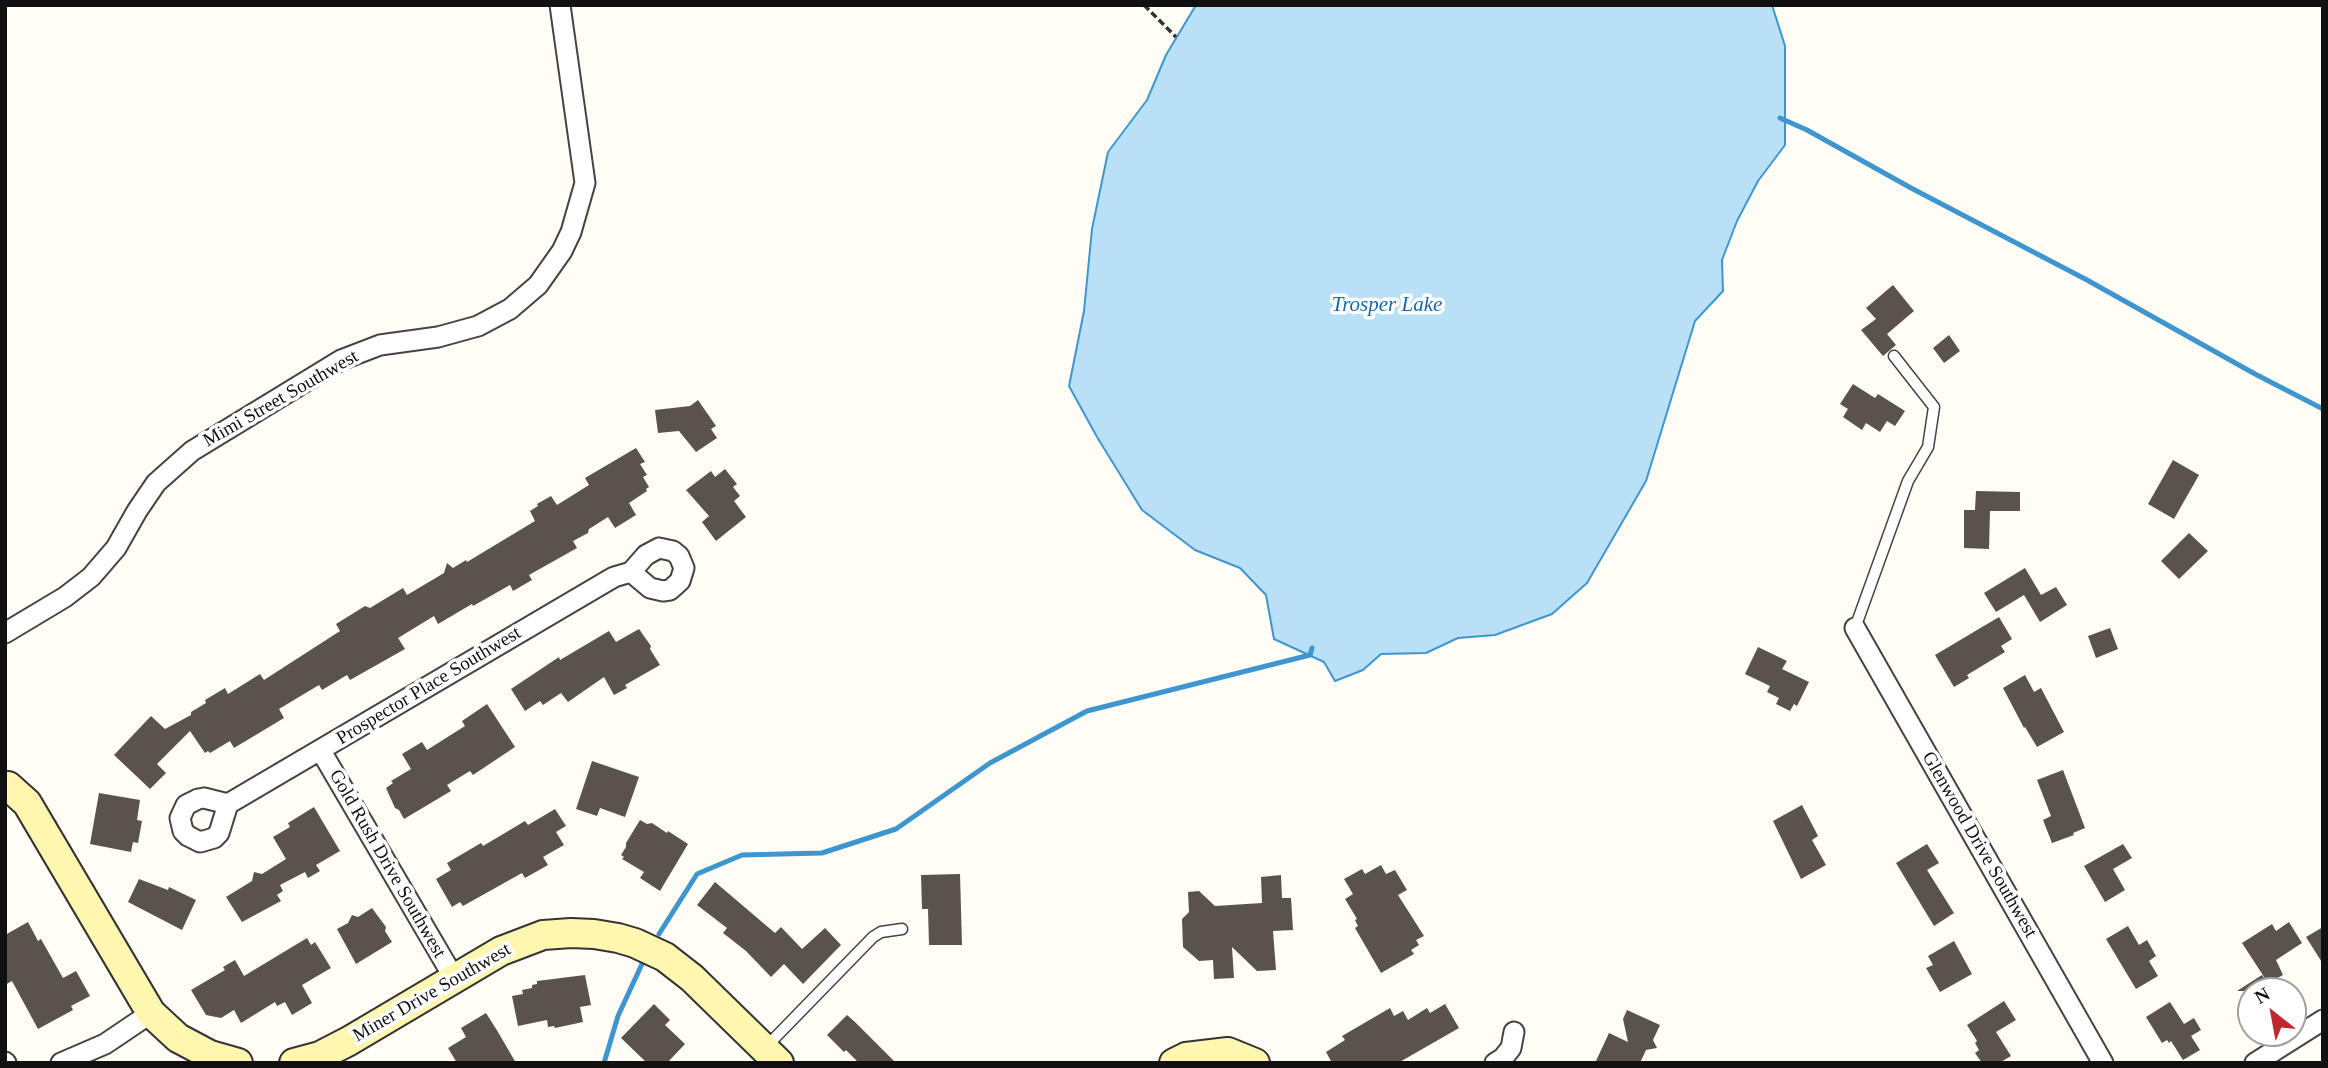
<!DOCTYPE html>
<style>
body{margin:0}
#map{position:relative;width:2328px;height:1068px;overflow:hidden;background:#fffdf5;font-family:"Times New Roman",serif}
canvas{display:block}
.frame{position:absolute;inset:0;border:7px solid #111;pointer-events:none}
.north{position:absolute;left:2237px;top:977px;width:70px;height:70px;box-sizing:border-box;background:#fff;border:2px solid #a0a0a0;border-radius:50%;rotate:329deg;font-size:19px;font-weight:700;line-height:28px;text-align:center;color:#111}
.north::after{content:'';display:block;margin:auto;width:24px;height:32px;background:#c4262e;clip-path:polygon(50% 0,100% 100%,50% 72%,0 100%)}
</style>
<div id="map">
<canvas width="2328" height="1068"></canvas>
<div class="frame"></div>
<div class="north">N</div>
</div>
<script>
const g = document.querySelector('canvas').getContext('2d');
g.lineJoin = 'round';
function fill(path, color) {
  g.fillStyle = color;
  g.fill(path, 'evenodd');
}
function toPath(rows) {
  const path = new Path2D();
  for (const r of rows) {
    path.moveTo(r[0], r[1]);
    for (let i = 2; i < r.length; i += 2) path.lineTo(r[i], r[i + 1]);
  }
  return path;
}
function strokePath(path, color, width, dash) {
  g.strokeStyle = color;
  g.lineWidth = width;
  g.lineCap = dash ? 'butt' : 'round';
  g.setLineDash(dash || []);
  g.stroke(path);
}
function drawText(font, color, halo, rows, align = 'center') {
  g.font = font + ' "Times New Roman",serif';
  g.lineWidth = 7;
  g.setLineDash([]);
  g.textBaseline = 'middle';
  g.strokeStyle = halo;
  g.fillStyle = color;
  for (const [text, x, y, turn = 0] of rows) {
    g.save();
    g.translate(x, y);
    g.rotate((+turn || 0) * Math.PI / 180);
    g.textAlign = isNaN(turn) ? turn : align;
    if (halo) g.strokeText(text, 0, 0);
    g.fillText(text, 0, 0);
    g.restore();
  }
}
const water = toPath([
 [1196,5,1772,5,1785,46,1785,145,1758,181,1737,221,1722,260,1723,291,1695,321,1646,481,1587,583,1552,614,1495,635,1458,638,1426,653,1381,654,1363,670,1335,681,1324,662,1274,639,1266,595,1240,568,1195,550,1142,510,1097,437,1069,386,1084,311,1092,229,1108,152,1147,100,1166,55,1196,5]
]);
fill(water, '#b9e0f7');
strokePath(water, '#3f96cf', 2);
strokePath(toPath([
 [1780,118,1807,130,1911,188,2087,280,2255,374,2323,409],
 [659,934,697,874,742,855,822,853,896,829,990,763,1087,711,1310,655,1312,648],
 [604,1063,618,1016,642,964]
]), '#3f96cf', 5);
fill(toPath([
 [1893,285,1914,311,1887,334,1896,345,1883,356,1861,330,1876,319,1866,308],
 [1949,335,1960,351,1944,363,1933,348],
 [1853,384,1875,398,1878,394,1905,411,1895,426,1887,421,1880,432,1866,423,1862,430,1843,417,1848,409,1840,404],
 [698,400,716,426,711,429,717,438,696,452,679,431,658,433,655,410,690,406],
 [636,448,645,462,640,464,647,475,643,477,649,487,646,489,647,491,629,503,636,515,615,528,608,517,589,529,588,533,573,541,577,548,529,575,532,580,513,591,510,585,473,606,472,604,438,624,434,616,398,638,405,649,350,680,347,675,322,690,319,685,279,709,284,718,234,748,230,741,210,753,208,751,205,753,190,731,157,764,166,773,150,789,114,755,151,716,165,729,191,715,191,712,206,703,205,700,225,688,228,694,260,674,264,680,340,631,336,624,365,606,370,608,403,588,407,595,444,573,447,563,453,568,466,560,467,562,535,521,530,511,538,506,537,504,551,496,557,505,589,485,585,478],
 [2173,460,2199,475,2174,519,2148,504],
 [725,469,737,484,733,487,740,496,734,501,746,517,716,541,702,522,709,516,686,490,711,471,715,477],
 [1976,491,2020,492,2020,511,1990,511,1989,549,1964,548,1964,510,1975,510],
 [2189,533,2208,551,2179,579,2161,561],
 [2025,568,2041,595,2056,587,2067,605,2040,622,2024,595,1996,612,1984,593],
 [1999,617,2012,639,2001,646,2005,652,1967,675,1969,678,1954,687,1935,655],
 [2110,628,2118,649,2096,658,2088,636],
 [639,629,651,646,650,649,660,665,625,685,627,688,614,695,604,677,568,702,561,693,543,705,540,701,525,711,511,689,559,657,560,660,609,631,616,642],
 [1758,647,1787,661,1782,669,1809,682,1797,706,1794,704,1790,711,1776,704,1779,698,1767,692,1770,686,1745,674],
 [2025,675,2034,692,2041,688,2064,732,2037,747,2025,727,2024,728,2003,688],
 [487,704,515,747,473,775,470,771,447,785,451,791,404,819,399,810,395,808,386,788,393,783,391,781,411,769,402,754,422,742,427,750,465,726,462,721],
 [592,761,639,777,625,817,600,808,597,816,576,809],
 [2063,770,2085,828,2073,833,2074,835,2052,843,2043,820,2051,816,2037,780],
 [99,793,140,800,137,820,142,821,138,843,133,842,131,852,90,844],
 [1802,805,1818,836,1812,840,1826,865,1801,879,1773,821],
 [314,807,340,851,316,865,320,871,308,878,305,872,280,885,283,891,277,895,281,901,242,922,226,897,252,881,254,872,262,874,286,859,273,837,290,827,288,823],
 [555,809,566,826,556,832,564,845,543,857,548,865,525,878,522,873,463,906,460,902,452,907,436,879,451,870,447,863,481,843,483,846,525,821,528,825],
 [640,820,647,824,652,823,667,833,668,831,688,844,660,891,640,878,644,872,622,859,624,857,621,855,626,847,626,843],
 [1927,844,1939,863,1927,870,1954,913,1934,926,1896,863],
 [2123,844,2132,858,2113,869,2125,890,2105,902,2084,866],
 [1381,865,1386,874,1395,870,1407,890,1398,895,1424,936,1416,940,1419,945,1411,950,1414,954,1381,973,1355,928,1358,926,1355,920,1357,919,1345,899,1353,894,1344,879,1362,869,1365,874],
 [960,874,962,945,929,945,928,909,922,909,921,875],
 [1281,875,1282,898,1291,898,1293,930,1273,931,1276,970,1257,971,1232,947,1234,978,1214,979,1213,960,1199,961,1183,947,1182,919,1189,912,1188,892,1199,891,1215,906,1262,903,1261,877],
 [139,879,168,890,169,887,196,900,182,930,128,902],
 [715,882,775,933,781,927,802,949,825,928,841,945,803,984,784,964,771,977,746,951,723,933,727,928,697,905],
 [372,908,386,927,385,931,392,942,356,964,337,929,348,923,352,915,358,917],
 [28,922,38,941,41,939,63,978,76,971,90,996,71,1006,73,1010,38,1029,12,981,5,985,5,935],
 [2289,922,2302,943,2276,960,2283,975,2268,983,2242,943,2272,924,2276,931],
 [2128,926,2139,945,2147,940,2156,956,2149,961,2158,976,2136,989,2106,939],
 [2323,927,2323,964,2306,937],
 [307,938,311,945,315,942,331,968,302,985,312,1003,292,1015,285,1002,277,1006,275,1002,241,1023,234,1010,221,1018,206,1015,191,990,225,970,223,967,235,960,244,976],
 [1954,941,1972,974,1940,992,1926,968,1933,965,1928,956],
 [585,975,591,1005,580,1007,583,1022,555,1028,554,1026,548,1027,547,1020,518,1026,512,996,523,994,522,990,532,988,532,985,537,984,537,981],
 [2262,975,2273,991,2237,991],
 [2004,1001,2016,1020,1996,1032,2011,1056,1999,1063,1982,1063,1975,1053,1979,1050,1975,1043,1977,1041,1967,1025],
 [2170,1002,2184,1024,2194,1018,2201,1030,2191,1036,2200,1050,2183,1060,2171,1041,2169,1043,2167,1040,2162,1043,2146,1017],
 [654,1004,670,1020,665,1025,685,1044,667,1063,647,1063,621,1038],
 [1445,1004,1459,1028,1398,1063,1332,1063,1326,1052,1345,1040,1342,1036,1390,1008,1394,1016,1403,1011,1408,1020,1427,1008,1430,1013],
 [1627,1010,1660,1025,1653,1040,1657,1048,1646,1050,1640,1063,1595,1063,1609,1033,1628,1042,1623,1019],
 [486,1013,498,1032,516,1063,457,1063,448,1048,466,1037,461,1028],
 [847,1015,855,1022,896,1063,859,1063,846,1050,844,1052,827,1035]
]), '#5a524d');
const lane = toPath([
 [1855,628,1908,481,1928,447,1934,407,1894,356],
 [765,1048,873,937,881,932,902,929]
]);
const street = toPath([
 [659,548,673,551,679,556,684,568,680,581,670,590,663,591,650,588,631,572,646,555,659,548],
 [1855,628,2103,1063],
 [5,633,65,597,91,577,116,548,137,511,156,483,192,451,341,360,380,345,438,337,478,326,510,309,538,285,562,251,571,232,585,183,560,5],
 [321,751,454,978],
 [204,798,228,804,219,833,214,838,200,842,188,836,183,831,180,818,186,805,198,799,204,798],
 [228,804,614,577,631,572],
 [5,1062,6,1063],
 [61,1063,105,1044,151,1013],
 [1495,1063,1503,1058,1511,1048,1514,1032],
 [2255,1063,2323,1020]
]);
const secondary = toPath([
 [8,786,27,803,151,1013,178,1038,210,1055,238,1063],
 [294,1063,320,1056,349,1041,501,951,543,935,571,933,594,934,618,938,635,943,665,957,692,978,779,1063],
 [1174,1063,1186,1057,1228,1052,1255,1063]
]);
strokePath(lane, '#444', 13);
strokePath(street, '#444', 23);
strokePath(secondary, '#333', 32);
strokePath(toPath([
 [1144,5,1176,37]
]), '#333', 3.5, [7, 3.5]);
strokePath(lane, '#fff', 10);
strokePath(street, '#fff', 19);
strokePath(secondary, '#fff6b0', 28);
drawText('19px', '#111', '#fff', [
 ["Mimi Street Southwest",281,399,-30],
 ["Prospector Place Southwest",429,686,-31],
 ["Glenwood Drive Southwest",1979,845,60],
 ["Gold Rush Drive Southwest",387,864,60],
 ["Miner Drive Southwest",432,993,-30]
]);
drawText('italic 21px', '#1768a6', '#fff', [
 ["Trosper Lake",1387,305]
]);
</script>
